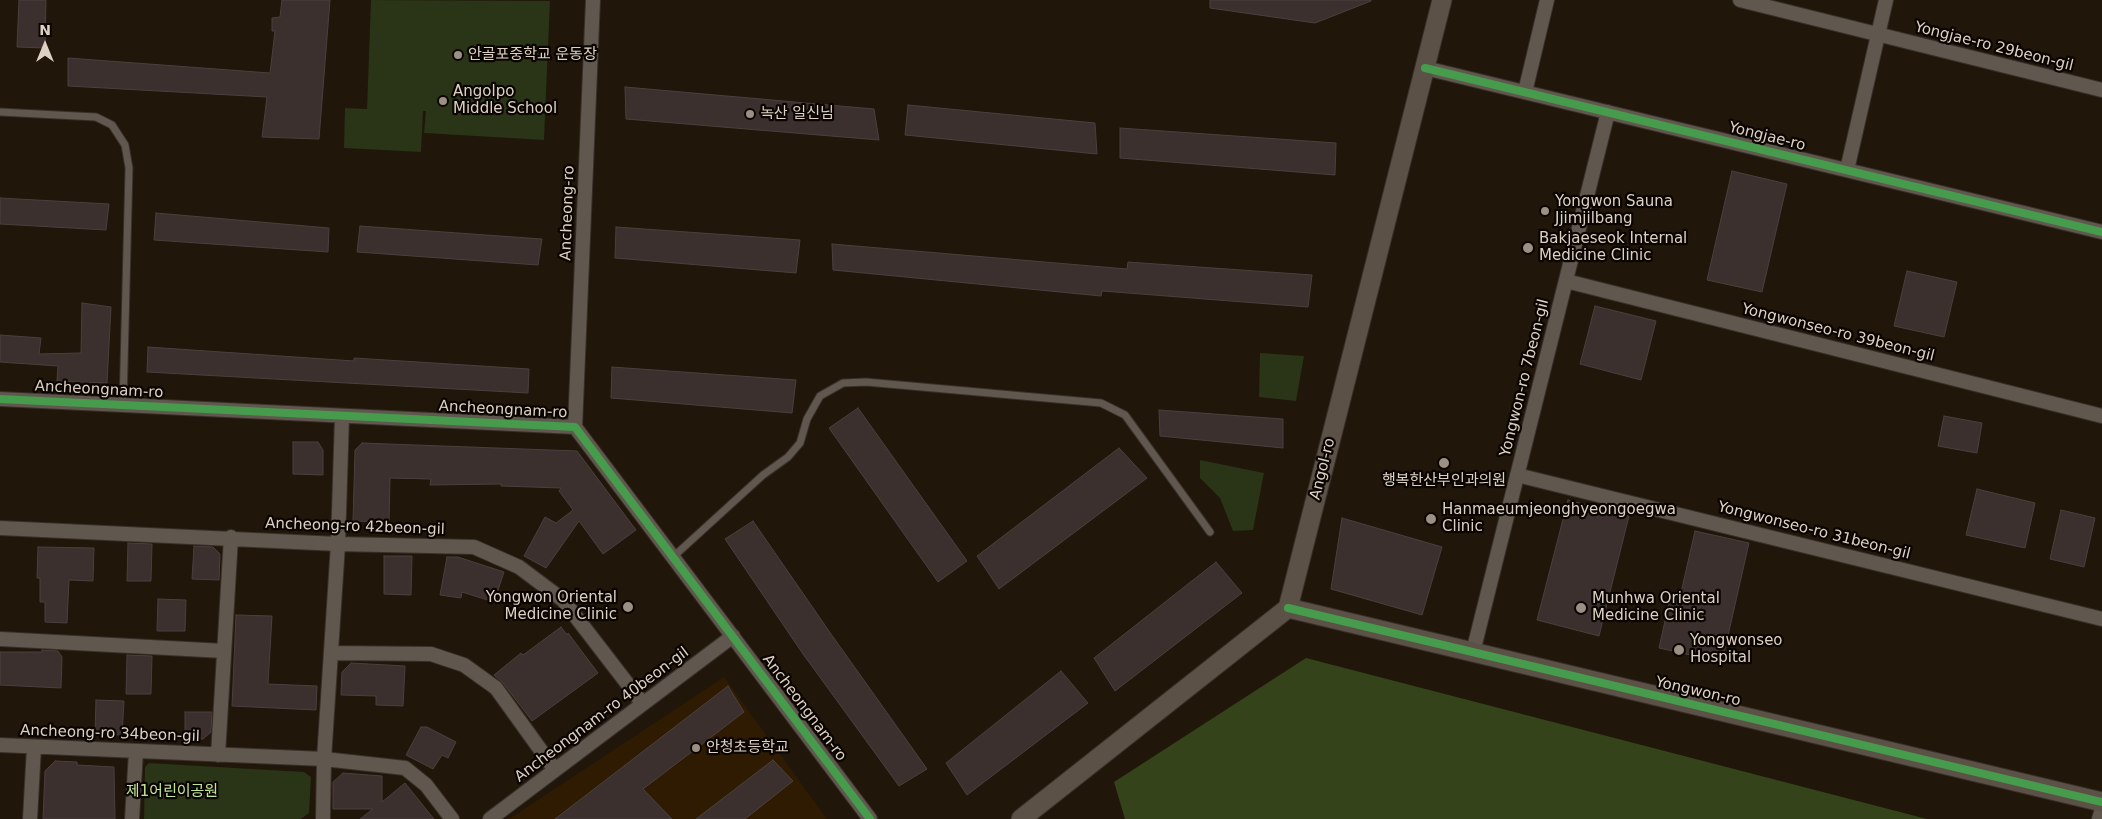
<!DOCTYPE html>
<meta charset="utf-8">
<style>
body{margin:0}
#map{position:relative;width:2102px;height:819px;overflow:hidden;background:#20160a;font-family:"DejaVu Sans",sans-serif}
canvas{display:block}
.north{position:absolute;left:20px;top:20px;width:50px;height:50px;-webkit-text-stroke:4px #0b0501;paint-order:stroke;rotate:0deg;font-size:14px;font-weight:700;line-height:20px;text-align:center;color:#ddd1c4}
.north::after{content:'';display:block;margin:auto;width:18px;height:22px;background:#ddd1c4;clip-path:polygon(50% 0,100% 100%,50% 72%,0 100%)}
</style>
<div id="map">
<canvas width="2102" height="819"></canvas>
<div class="north">N</div>
</div>
<script>
const g = document.querySelector('canvas').getContext('2d');
g.lineJoin = 'round';
function fill(path, color) {
  g.fillStyle = color;
  g.fill(path, 'evenodd');
}
function toPath(rows) {
  const path = new Path2D();
  for (const r of rows) {
    path.moveTo(r[0], r[1]);
    for (let i = 2; i < r.length; i += 2) path.lineTo(r[i], r[i + 1]);
  }
  return path;
}
function strokePath(path, color, width, dash) {
  g.strokeStyle = color;
  g.lineWidth = width;
  g.lineCap = dash ? 'butt' : 'round';
  g.setLineDash(dash || []);
  g.stroke(path);
}
function drawText(font, color, halo, rows, align = 'center') {
  g.font = font + ' "DejaVu Sans","Noto Sans KR",sans-serif';
  g.lineWidth = 4.5;
  g.setLineDash([]);
  g.textBaseline = 'middle';
  g.strokeStyle = halo;
  g.fillStyle = color;
  for (const [text, x, y, turn = 0] of rows) {
    g.save();
    g.translate(x, y);
    g.rotate((+turn || 0) * Math.PI / 180);
    g.textAlign = isNaN(turn) ? turn : align;
    if (halo) g.strokeText(text, 0, 0);
    g.fillText(text, 0, 0);
    g.restore();
  }
}
fill(toPath([
 [724,677,827,819,509,819]
]), '#2f1b01');
fill(toPath([
 [371,0,550,1,544,140,424,133,426,111,423,111,421,152,344,148,345,108,367,109],
 [1260,353,1304,356,1296,401,1259,397],
 [1200,460,1264,473,1253,530,1233,531,1220,498,1200,478],
 [149,763,304,772,311,777,309,813,301,819,144,819,145,767]
]), '#2a3416');
fill(toPath([
 [1306,658,1927,819,1125,819,1114,782]
]), '#344319');
const building = toPath([
 [19,0,46,0,45,48,17,47,19,0],
 [282,0,330,0,319,139,262,137,267,97,68,86,68,58,270,73,275,31,272,31,272,18,280,17,282,0],
 [1210,0,1371,0,1371,1,1315,23,1210,8,1210,0],
 [625,87,874,109,879,140,626,119,625,87],
 [908,105,1095,123,1097,154,905,135,908,105],
 [1120,128,1336,143,1335,175,1120,158,1120,128],
 [1732,171,1787,184,1762,292,1707,280,1732,171],
 [0,198,109,204,106,230,0,224,0,198],
 [156,213,329,228,328,252,154,240,156,213],
 [360,226,542,239,538,265,357,252,360,226],
 [616,227,800,240,796,273,615,258,616,227],
 [832,244,1127,269,1128,262,1312,275,1308,307,1102,291,1101,296,833,270,832,244],
 [1907,271,1957,282,1944,337,1894,326,1907,271],
 [82,303,111,307,107,383,57,381,58,366,0,362,0,335,41,338,39,354,81,353,82,303],
 [1595,306,1656,321,1641,380,1580,364,1595,306],
 [148,347,354,361,354,358,529,369,528,393,147,372,148,347],
 [612,367,796,380,792,413,611,398,612,367],
 [858,408,967,561,938,582,829,428,858,408],
 [1159,410,1283,419,1283,448,1160,436,1159,410],
 [1944,416,1982,423,1977,453,1938,446,1944,416],
 [293,442,318,442,323,450,323,475,293,474,293,442],
 [362,443,577,451,636,530,603,554,579,521,546,568,524,556,545,517,556,523,573,510,559,491,561,488,501,486,501,484,430,485,431,479,390,478,389,522,353,521,355,450,362,443],
 [1119,448,1147,478,999,589,977,556,1119,448],
 [1977,489,2035,503,2025,548,1966,535,1977,489],
 [1568,500,1629,516,1599,636,1537,620,1568,500],
 [2061,510,2095,518,2084,567,2050,559,2061,510],
 [1342,518,1442,547,1422,615,1331,589,1342,518],
 [753,521,831,634,927,769,899,786,803,654,725,539,753,521],
 [1695,531,1749,543,1722,662,1659,648,1671,594,1680,597,1695,531],
 [128,543,152,544,151,581,127,581,128,543],
 [194,546,213,547,220,554,219,580,192,579,194,546],
 [38,547,94,548,93,581,69,580,67,623,45,622,45,602,40,602,40,578,37,578,38,547],
 [384,556,412,556,411,595,384,594,384,556],
 [447,557,458,557,504,572,494,602,462,592,461,598,440,595,447,557],
 [1216,562,1242,593,1115,691,1094,658,1216,562],
 [158,599,186,600,185,631,157,631,158,599],
 [236,615,272,616,268,684,317,686,316,710,232,706,236,615],
 [561,627,567,635,568,633,598,673,532,721,503,683,494,675,521,653,523,655,561,627],
 [42,650,58,651,62,657,61,688,0,685,0,652,42,652,42,650],
 [127,655,152,656,151,694,126,694,127,655],
 [351,663,405,666,403,706,376,705,376,696,341,695,342,672,351,663],
 [1061,671,1088,703,967,795,946,763,1061,671],
 [728,686,744,712,643,789,672,819,555,819,728,686],
 [96,700,124,701,122,735,95,734,96,700],
 [185,712,212,712,211,732,203,739,185,739,185,712],
 [421,727,427,727,456,742,448,758,442,755,433,769,406,755,421,727],
 [773,760,793,781,745,819,696,819,773,760],
 [55,761,77,762,77,765,114,767,115,819,43,819,45,771,55,761],
 [343,773,382,776,382,802,405,783,434,819,360,819,373,809,333,809,333,782,343,773]
]);
fill(building, '#3c302f');
strokePath(building, '#4a403e', 1);
const lane = toPath([
 [0,112,96,117,112,125,125,145,129,168,123,405],
 [673,557,763,475,788,457,800,443,807,419,820,396,843,383,866,382,1101,403,1125,415,1210,532]
]);
const street = toPath([
 [1740,0,2102,90],
 [1425,68,2102,232],
 [1525,92,1547,0],
 [1847,170,1886,0],
 [1566,281,2102,416],
 [0,399,575,427,870,819],
 [575,427,593,0],
 [1517,475,2102,619],
 [0,528,338,544,474,547,519,567,563,600,643,704],
 [0,639,224,651],
 [1473,652,1608,112],
 [331,653,431,654,464,665,496,688,555,770],
 [0,745,324,759,405,768,426,785,452,819],
 [218,755,231,537],
 [30,819,34,747],
 [132,819,136,751],
 [323,819,324,759,338,544,342,416],
 [490,819,733,636],
 [2099,819,2102,809]
]);
const secondary = toPath([
 [1288,608,2102,802],
 [1021,819,1288,608,1442,0]
]);
strokePath(lane, '#383029', 9);
strokePath(street, '#383029', 16);
strokePath(secondary, '#383029', 21);
strokePath(lane, '#60584f', 7);
strokePath(street, '#60584f', 14);
strokePath(secondary, '#5b5146', 19);
strokePath(toPath([
 [1425,68,2102,232],
 [0,399,575,427,870,819],
 [1288,608,2102,802]
]), '#469c4c', 8);
for (const [x, y, r, color] of [
 [458,55,5,"#9b9083"],
 [443,101,5,"#9b9083"],
 [750,114,5,"#9b9083"],
 [1545,211,5,"#9b9083"],
 [1528,248,6,"#9b9083"],
 [1444,463,6,"#9b9083"],
 [1431,519,6,"#9b9083"],
 [628,607,6,"#9b9083"],
 [1581,608,6,"#9b9083"],
 [1679,650,6,"#9b9083"],
 [696,748,5,"#9b9083"]
]) {
  const dot = new Path2D();
  dot.arc(x, y, r, 0, 2 * Math.PI);
  g.fillStyle = color;
  g.fill(dot);
  strokePath(dot, '#0b0501', 2);
}
drawText('15px', '#ddd1c4', '#0b0501', [
 ["Yongjae-ro 29beon-gil",1994,47,14],
 ["Yongjae-ro",1767,137,14],
 ["Ancheong-ro",568,213,-88],
 ["Yongwonseo-ro 39beon-gil",1838,333,14],
 ["Yongwon-ro 7beon-gil",1525,378,-76],
 ["Ancheongnam-ro",99,390,3],
 ["Ancheongnam-ro",503,410,3],
 ["Angol-ro",1323,469,-76],
 ["Ancheong-ro 42beon-gil",355,527,2],
 ["Yongwonseo-ro 31beon-gil",1814,531,14],
 ["Yongwon-ro",1698,692,13],
 ["Ancheongnam-ro",804,708,53],
 ["Ancheongnam-ro 40beon-gil",602,715,-37],
 ["Ancheong-ro 34beon-gil",110,734,2]
]);
drawText('15px', '#ddd1c4', '#0b0501', [
 ["안골포중학교 운동장",468,55],
 ["Angolpo",453,92],
 ["Middle School",453,109],
 ["녹산 일신님",760,114],
 ["Yongwon Sauna",1555,202],
 ["Jjimjilbang",1555,219],
 ["Bakjaeseok Internal",1539,239],
 ["Medicine Clinic",1539,256],
 ["행복한산부인과의원",1444,481,"center"],
 ["Hanmaeumjeonghyeongoegwa",1442,510],
 ["Clinic",1442,527],
 ["Yongwon Oriental",617,598,"right"],
 ["Medicine Clinic",617,615,"right"],
 ["Munhwa Oriental",1592,599],
 ["Medicine Clinic",1592,616],
 ["Yongwonseo",1690,641],
 ["Hospital",1690,658],
 ["안청초등학교",706,748]
], 'left');
drawText('15px', '#c2e499', '#0b0501', [
 ["제1어린이공원",172,792]
]);
</script>
